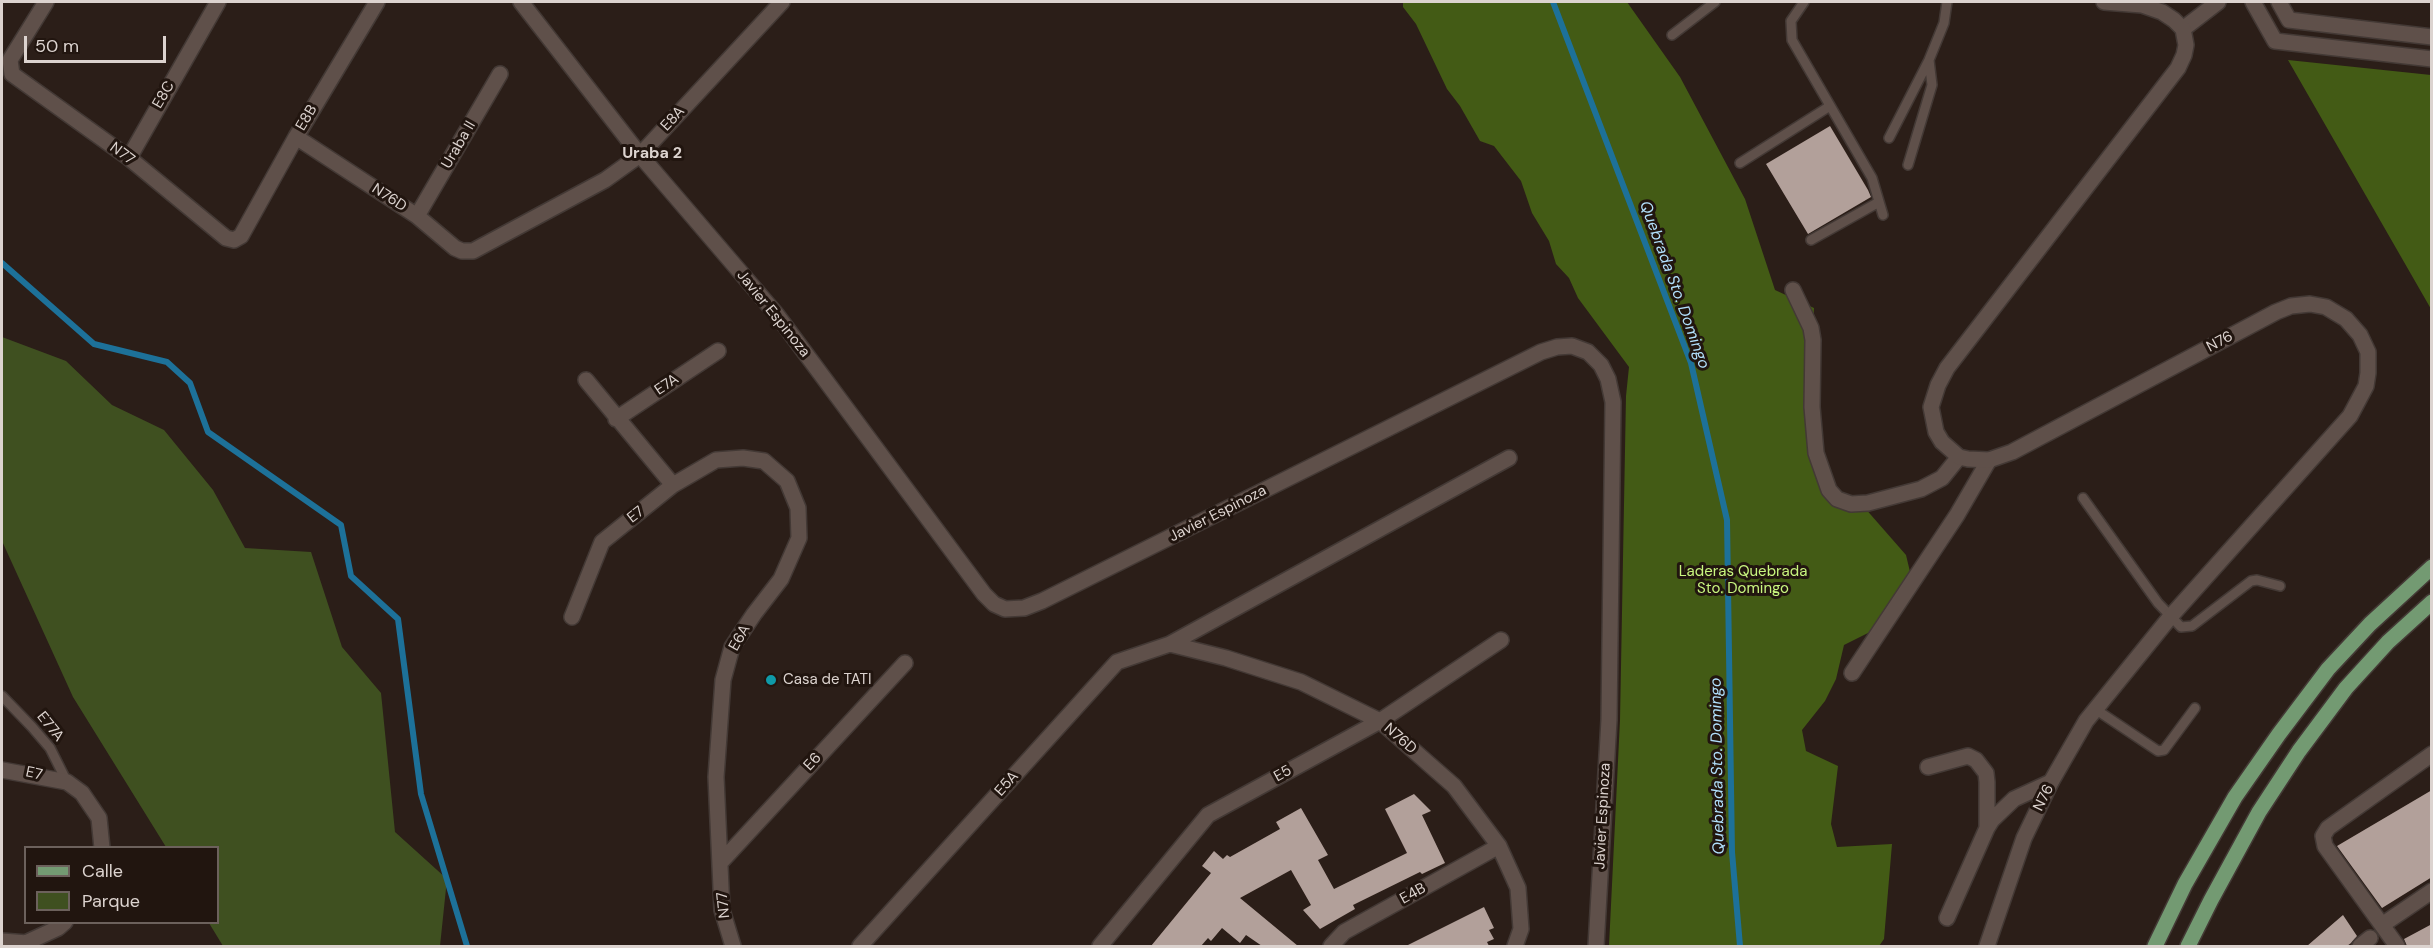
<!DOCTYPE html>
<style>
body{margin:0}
#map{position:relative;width:2433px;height:948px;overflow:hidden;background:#2b1e18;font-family:"DM Sans",sans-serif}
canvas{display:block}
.frame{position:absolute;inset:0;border:3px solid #dcd3cf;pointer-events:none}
.legend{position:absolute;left:24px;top:846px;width:195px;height:78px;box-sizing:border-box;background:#21150f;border:2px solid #6c615c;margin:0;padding:8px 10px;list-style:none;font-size:18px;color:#dcd3cf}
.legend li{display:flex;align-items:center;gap:12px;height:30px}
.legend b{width:30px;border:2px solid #6c615c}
.scale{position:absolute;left:24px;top:36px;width:142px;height:27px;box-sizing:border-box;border:3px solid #dcd3cf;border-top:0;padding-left:8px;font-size:18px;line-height:21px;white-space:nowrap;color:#dcd3cf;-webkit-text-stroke:4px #21150f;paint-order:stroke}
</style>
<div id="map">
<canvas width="2433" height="948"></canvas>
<div class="frame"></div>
<ul class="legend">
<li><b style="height:8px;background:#739a72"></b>Calle</li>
<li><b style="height:16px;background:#3f5020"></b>Parque</li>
</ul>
<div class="scale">50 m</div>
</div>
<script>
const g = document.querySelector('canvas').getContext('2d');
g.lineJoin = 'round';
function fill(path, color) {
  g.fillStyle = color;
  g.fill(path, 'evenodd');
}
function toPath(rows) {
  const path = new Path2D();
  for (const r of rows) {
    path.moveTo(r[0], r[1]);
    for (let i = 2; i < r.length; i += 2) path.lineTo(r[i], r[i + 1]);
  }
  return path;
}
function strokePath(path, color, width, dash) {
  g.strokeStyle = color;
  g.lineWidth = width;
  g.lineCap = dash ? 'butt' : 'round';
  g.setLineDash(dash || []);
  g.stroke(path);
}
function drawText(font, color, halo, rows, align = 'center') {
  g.font = font + ' "DM Sans",sans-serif';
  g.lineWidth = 6;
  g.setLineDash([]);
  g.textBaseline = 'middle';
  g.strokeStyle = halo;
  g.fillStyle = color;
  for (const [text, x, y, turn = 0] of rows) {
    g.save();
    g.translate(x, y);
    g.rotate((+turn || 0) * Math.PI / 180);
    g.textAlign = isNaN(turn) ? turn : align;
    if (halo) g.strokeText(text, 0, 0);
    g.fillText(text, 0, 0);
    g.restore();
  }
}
fill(toPath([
 [2,337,66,361,112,405,164,430,213,490,245,548,311,552,342,647,381,693,395,832,447,879,440,946,223,946,209,923,218,922,218,848,166,847,73,697,2,541]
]), '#3f5020');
fill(toPath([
 [1403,2,1627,2,1680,77,1745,199,1775,290,1814,308,1810,396,1826,491,1864,507,1906,555,1911,576,1878,628,1844,645,1836,679,1825,701,1802,730,1806,751,1838,766,1831,824,1837,847,1892,844,1884,939,1879,946,1609,946,1620,720,1626,396,1629,367,1578,298,1569,278,1556,264,1549,241,1532,213,1521,181,1494,146,1480,141,1460,106,1447,89,1416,24,1403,7],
 [2288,60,2431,75,2431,309]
]), '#435b15');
strokePath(toPath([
 [1553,2,1691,363,1727,520,1732,852,1740,946],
 [2,263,94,344,167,362,190,383,208,432,341,525,351,576,398,619,421,794,467,946]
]), '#1d7199', 6);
fill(toPath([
 [1830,126,1868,190,1871,197,1808,234,1766,164],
 [2432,790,2432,877,2382,908,2337,846],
 [1414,794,1431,811,1422,815,1445,863,1422,874,1420,872,1353,905,1355,909,1320,929,1303,910,1311,905,1291,870,1240,898,1298,946,1262,946,1246,935,1240,943,1222,928,1211,941,1208,938,1201,946,1151,946,1211,873,1202,866,1214,851,1223,859,1227,855,1230,857,1280,829,1276,822,1301,808,1328,855,1318,860,1334,889,1407,853,1385,809],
 [1484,907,1494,928,1489,930,1494,939,1487,942,1489,946,1406,946],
 [2343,915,2357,936,2351,943,2347,946,2307,946],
 [2432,924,2432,946,2407,946,2404,939]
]), '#b2a09a');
const lane = toPath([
 [1804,2,1791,21,1792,40,1872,178,1883,215],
 [1672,35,1715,2],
 [1889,138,1929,60,1944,23,1947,2],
 [1740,163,1830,106],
 [1908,165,1932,85,1929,60],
 [1811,240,1879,202],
 [2083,498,2158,603,2181,627,2192,626,2251,581,2257,580,2280,586],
 [2,696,32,727,50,748,67,782],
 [2095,709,2158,751,2164,750,2195,708]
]);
const street = toPath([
 [46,2,10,60,12,74,129,158,226,238,234,240,241,236,296,137,377,2],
 [2253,2,2275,41,2432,59],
 [2279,2,2289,20,2432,37],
 [2183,29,2218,2],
 [296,137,417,216,455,248,462,251,473,251,605,180,640,155,782,2],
 [129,158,218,2],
 [417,216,500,74],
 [1793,290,1811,328,1813,340,1812,407,1816,453,1829,490,1837,499,1851,504,1868,503,1921,489,1942,478,1959,457],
 [586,380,673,485],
 [616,419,718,351],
 [572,617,602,542,673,485,716,460,743,458,764,461,787,481,798,508,799,538,781,579,754,614,732,647,723,680,716,777,722,910,733,946],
 [1170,644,1226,658,1301,682,1380,721,1454,786,1499,846,1518,888,1521,929,1515,946],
 [1852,673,1957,515,1989,460],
 [1928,767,1968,756,1976,760,1986,773,1987,782,1987,828],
 [2,770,67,782,82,793,99,818,102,848],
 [721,862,905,663],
 [1947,918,1987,828,1992,820,2014,799,2051,782],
 [2382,925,2432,891],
 [2,941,27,943],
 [19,946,58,928,65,922],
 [860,946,1117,662,1170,644,1509,458],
 [1100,946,1208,815,1380,721,1501,640],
 [1331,946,1344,932,1499,846],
 [2360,946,2370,938],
 [2397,946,2325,846,2323,836,2328,828,2432,754]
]);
const secondary = toPath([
 [521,2,640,155,777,315,984,594,994,604,1005,609,1024,608,1042,601,1541,352,1557,347,1572,346,1588,352,1601,365,1608,379,1613,402,1609,720,1596,946],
 [1987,946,2024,838,2051,782,2086,721,2171,616,2350,416,2366,386,2368,373,2368,352,2360,335,2346,319,2326,307,2310,304,2291,306,2276,312,2012,452,1989,460,1968,459,1959,457,1942,442,1936,432,1931,407,1938,385,1947,368,2178,68,2184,55,2186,45,2183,29,2174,20,2162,12,2142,5,2104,2]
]);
const primary = toPath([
 [2155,946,2185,884,2235,797,2279,734,2328,669,2370,624,2432,567],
 [2188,946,2211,900,2259,812,2299,751,2346,688,2388,642,2432,602]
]);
strokePath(lane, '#433935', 12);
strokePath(street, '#433935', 18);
strokePath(secondary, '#433935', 18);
strokePath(primary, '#433935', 18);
strokePath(lane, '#5f504a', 9);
strokePath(street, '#5f504a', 15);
strokePath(secondary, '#5f504a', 15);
strokePath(primary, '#739a72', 15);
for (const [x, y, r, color] of [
 [771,680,6,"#0f9aa8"]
]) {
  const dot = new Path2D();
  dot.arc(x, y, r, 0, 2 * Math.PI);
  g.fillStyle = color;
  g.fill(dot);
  strokePath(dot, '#21150f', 2);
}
drawText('15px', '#dcd3cf', '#21150f', [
 ["E8C",164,95,-60],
 ["E8B",307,118,-59],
 ["E8A",673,119,-47],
 ["Uraba II",459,145,-60],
 ["N77",122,154,37],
 ["N76D",389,198,33],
 ["Javier Espinoza",773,314,51],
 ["N76",2220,342,-28],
 ["E7A",667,385,-34],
 ["Javier Espinoza",1218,514,-27],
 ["E7",636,515,-38],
 ["E6A",740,638,-61],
 ["E77A",50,727,51],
 ["N76D",1400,739,41],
 ["E6",813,762,-47],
 ["E7",34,774,12],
 ["E5",1283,774,-29],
 ["E5A",1007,784,-48],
 ["N76",2044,798,-64],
 ["Javier Espinoza",1603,816,-87],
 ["E4B",1413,894,-29],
 ["N77",724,905,-96]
]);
drawText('15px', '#c8f57f', '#21150f', [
 ["Laderas Quebrada",1743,572],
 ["Sto. Domingo",1743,589]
]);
drawText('15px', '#dcd3cf', '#21150f', [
 ["Casa de TATI",783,680]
], 'left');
drawText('bold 16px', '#dcd3cf', '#21150f', [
 ["Uraba 2",652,154]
]);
drawText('italic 16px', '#b1dffb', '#21150f', [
 ["Quebrada Sto. Domingo",1674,285,70],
 ["Quebrada Sto. Domingo",1718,766,-91]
]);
</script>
